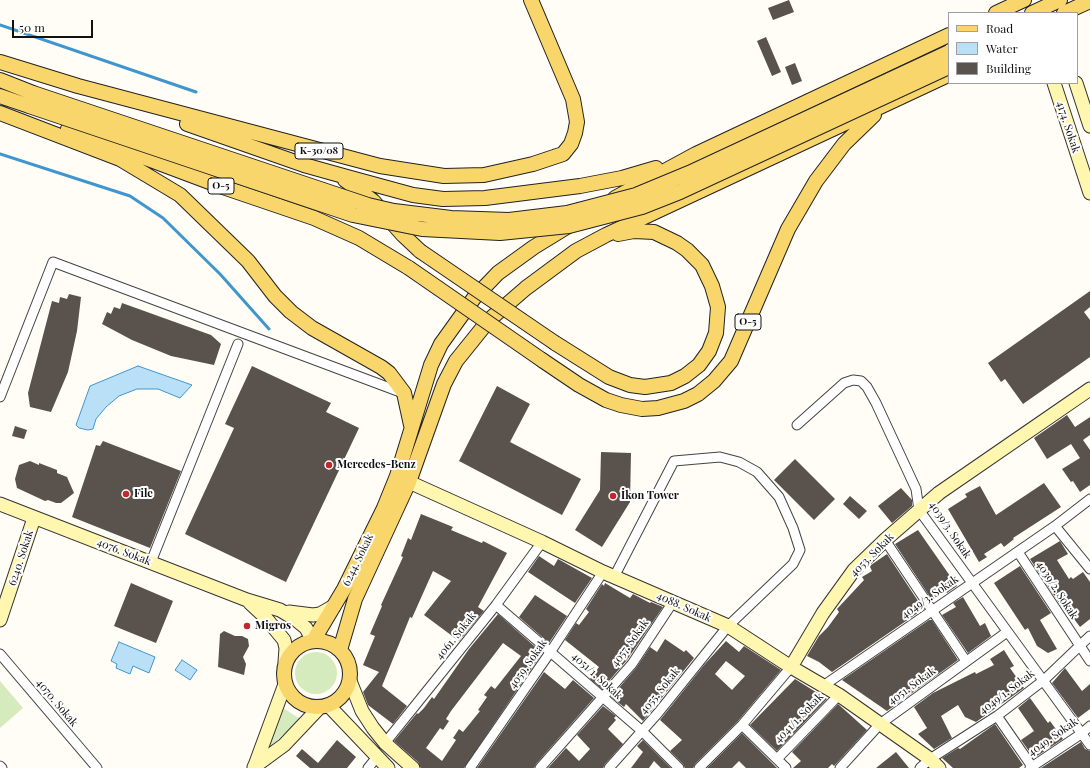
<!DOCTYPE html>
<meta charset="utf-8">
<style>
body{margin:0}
#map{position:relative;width:1090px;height:768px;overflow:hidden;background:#fffdf5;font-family:"Playfair Display",serif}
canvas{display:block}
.legend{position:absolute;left:948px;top:12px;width:130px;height:72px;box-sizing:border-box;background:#fff;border:1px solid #a0a0a0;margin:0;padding:5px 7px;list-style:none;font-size:12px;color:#111}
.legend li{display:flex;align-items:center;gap:8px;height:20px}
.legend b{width:20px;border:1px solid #a0a0a0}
.scale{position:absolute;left:12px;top:20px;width:81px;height:18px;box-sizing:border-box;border:2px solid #111;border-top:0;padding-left:5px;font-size:12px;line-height:14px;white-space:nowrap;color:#111;-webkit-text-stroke:3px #fff;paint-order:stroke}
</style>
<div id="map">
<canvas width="1090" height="768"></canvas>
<ul class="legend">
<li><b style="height:5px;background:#f9d66b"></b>Road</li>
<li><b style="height:11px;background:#b9e0f7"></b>Water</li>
<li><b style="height:11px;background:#5a524d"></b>Building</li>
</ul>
<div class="scale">50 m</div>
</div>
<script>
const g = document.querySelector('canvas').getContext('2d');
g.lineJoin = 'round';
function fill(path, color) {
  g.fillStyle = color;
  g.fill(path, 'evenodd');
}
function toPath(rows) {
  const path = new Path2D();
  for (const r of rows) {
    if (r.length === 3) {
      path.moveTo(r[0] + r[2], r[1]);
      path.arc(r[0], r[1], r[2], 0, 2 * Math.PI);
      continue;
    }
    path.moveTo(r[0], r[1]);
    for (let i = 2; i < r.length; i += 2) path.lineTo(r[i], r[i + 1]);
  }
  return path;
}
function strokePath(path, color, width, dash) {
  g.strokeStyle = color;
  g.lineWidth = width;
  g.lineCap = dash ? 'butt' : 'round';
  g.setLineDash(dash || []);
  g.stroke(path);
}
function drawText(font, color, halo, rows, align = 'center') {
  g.font = font + ' "Playfair Display",serif';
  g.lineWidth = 4;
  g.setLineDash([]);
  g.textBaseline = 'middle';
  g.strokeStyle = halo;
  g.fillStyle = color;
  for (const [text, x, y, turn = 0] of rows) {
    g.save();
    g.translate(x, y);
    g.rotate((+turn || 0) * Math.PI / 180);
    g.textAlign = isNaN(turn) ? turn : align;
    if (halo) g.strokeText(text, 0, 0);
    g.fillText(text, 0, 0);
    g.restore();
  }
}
fill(toPath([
 [316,673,21],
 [0,681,23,708,0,728],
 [283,708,300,719,264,752]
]), '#d5ebbd');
const water = toPath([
 [138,366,192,385,180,398,158,389,137,389,119,396,106,407,96,419,93,429,88,430,79,428,76,425,90,386,138,366],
 [119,642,155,657,149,673,133,666,130,674,116,668,117,664,111,661,119,642],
 [182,660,197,670,190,680,175,670,182,660]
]);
fill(water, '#b9e0f7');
strokePath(water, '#3f96cf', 1);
strokePath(toPath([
 [0,25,196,92],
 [0,154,130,196,163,218,220,274,269,329]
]), '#3f96cf', 3);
fill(toPath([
 [789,0,794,12,773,20,768,8],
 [766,37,781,72,772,76,757,41],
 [795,63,802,81,792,85,785,67],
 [1090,291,1090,307,1084,312,1090,320,1090,357,1023,404,1005,379,1001,382,988,363],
 [69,294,81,297,77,331,68,372,51,412,30,407,28,393,52,301,59,303,60,297,67,299],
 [122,303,211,335,221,344,214,365,171,356,132,340,102,324,107,312,111,314,114,307,120,309],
 [252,366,331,403,326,412,359,428,286,582,185,534,234,428,225,424],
 [497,386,530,404,510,442,581,479,562,515,459,461],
 [1067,415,1075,427,1090,417,1090,435,1083,440,1090,450,1090,485,1080,492,1073,481,1071,482,1062,469,1080,458,1071,444,1047,459,1034,438],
 [15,426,27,430,24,439,12,436],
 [103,441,181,471,150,548,72,517,96,445,100,446],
 [601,452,631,453,630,502,602,547,575,530,600,490],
 [795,459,835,499,814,520,774,480],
 [30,461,39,465,39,463,57,470,57,473,67,477,74,493,61,503,56,503,48,500,45,501,17,488,15,479,19,465],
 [1044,483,1061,507,1013,538,1014,539,1004,547,1001,543,984,554,987,557,979,562,948,509,967,497,965,494,980,486,996,515],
 [901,488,912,500,912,506,892,523,878,506],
 [850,496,867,511,859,519,843,504],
 [421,514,453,527,451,530,482,543,483,541,507,553,478,607,484,611,459,641,424,615,451,581,433,571,412,618,410,617,382,686,407,706,393,724,368,705,363,692,379,672,363,665,375,636,370,634,382,606,381,605,403,557,401,556,408,538,411,540],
 [918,530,957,586,947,593,945,591,932,600,895,544],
 [1060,541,1068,554,1057,560,1069,579,1071,577,1073,579,1083,572,1090,582,1090,619,1080,627,1063,604,1061,606,1030,559],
 [887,554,922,607,921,608,922,610,832,672,819,662,807,656,819,636,828,627,839,612,837,609,864,580,862,577,872,571,870,567,871,565],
 [539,556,554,566,558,559,592,578,575,603,528,572],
 [1020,566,1051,613,1040,620,1057,649,1048,653,1037,646,1028,628,1025,630,994,583],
 [131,583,173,601,156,643,114,626],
 [605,583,630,598,633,594,650,603,651,602,663,607,627,660,602,689,590,679,599,667,565,640,576,623,579,625,589,612,586,609,602,584,604,586],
 [535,595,567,616,549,643,519,617],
 [963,597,980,626,985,623,991,636,968,653,942,615,956,607,953,603],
 [498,614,542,653,464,768,421,768,418,762,394,741,417,713,418,714,424,708,432,697,434,699,469,649],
 [503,643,521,656,495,689,491,686,484,695,487,697,478,710,480,711,463,732,459,729,453,738,456,740,442,761,426,748,440,728,443,730,449,721,446,719,451,711],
 [929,620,932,620,958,660,887,711,842,680],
 [224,631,235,636,242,636,248,639,249,646,243,657,246,664,244,675,218,667,220,634],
 [665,639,684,652,686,650,694,658,643,721,626,704,624,707,611,697,636,668,650,647,657,652],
 [726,641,739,652,744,646,781,670,738,721,695,764,693,768,685,768,683,764,670,751,682,740,660,720,704,665],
 [726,661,745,676,732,690,715,674],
 [1004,650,1014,666,1010,668,1024,688,976,722,965,717,958,705,941,716,952,738,934,749,918,734,927,728,914,707,933,693,975,672,976,674,994,665,990,659],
 [1065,668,1082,691,1090,684,1090,709,1078,718,1052,683],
 [544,672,565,689,573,680,594,698,536,764,534,768,477,768],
 [795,679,827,699,777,751,750,725],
 [1030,698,1048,723,1050,721,1063,739,1034,758,1021,740,1034,731,1018,708],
 [838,704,867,730,834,766,832,764,828,768,793,768,801,761,792,752],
 [603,706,616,716,614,718,616,720,608,729,623,744,605,764,603,768,548,768,566,748,579,761,590,749,577,735],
 [995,724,1023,765,1019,768,953,768,942,758,958,748,960,749],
 [742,733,777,768,746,768,739,761,732,768,707,768],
 [337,740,356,757,347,768,310,768,296,756,302,749,318,763],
 [643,740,671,768,661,768,654,761,649,768,631,768,643,752,637,746],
 [1081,742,1085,749,1090,751,1090,768,1041,768],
 [896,752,909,768,876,768]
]), '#5a524d');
const street = toPath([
 [0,397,53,262,403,393],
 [797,425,844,383,853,380,861,381,867,387,876,403,916,489,919,510,1090,745],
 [1055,526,1090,569],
 [885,540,966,661],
 [1018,552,1090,661],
 [151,562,238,344],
 [496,605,642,731,679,768],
 [0,654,97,768],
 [823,686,1055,526,1090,499],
 [997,716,1033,768],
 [742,725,786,768],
 [385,743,496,605,542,542],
 [777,759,839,695],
 [0,766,2,768],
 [368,768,377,757],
 [470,768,551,651,603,572],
 [540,768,632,664,673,602],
 [609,768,658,713,728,626,793,564,800,550,793,528,779,497,757,472,739,462,720,457,674,461,614,577],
 [699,768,742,725,791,667],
 [840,768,880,724,1007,632],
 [920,768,930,759,997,716,1044,680,1090,636],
 [1030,768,1081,734,1090,726]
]);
const secondary = toPath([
 [1054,83,1090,193],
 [1076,83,1090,126],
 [409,482,542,542,603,572,728,626,791,667,839,695,930,759,939,768],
 [0,504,247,600,280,610,295,619,306,628,313,641],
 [250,603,265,617,284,640,286,648,285,662],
 [289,612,313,615,320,614,334,606],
 [0,620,34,518],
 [791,667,823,613,854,570,885,540,939,493,1090,389],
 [350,681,362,711,373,728,385,743,413,768],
 [329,706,388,768],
 [254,767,284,745,319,708],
 [254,768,285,684]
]);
const primary = toPath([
 [996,13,1024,0],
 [1032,13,1060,0],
 [1064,13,1090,1],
 [0,62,78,86,380,166,444,176,484,175,533,164,563,154,571,144,575,133,577,122,573,99,531,0],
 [0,80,33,93],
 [0,96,29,106],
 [0,113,120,159,180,195,248,261,275,296,291,312,312,328,381,367,389,373,404,393,411,425],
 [187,124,304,165,347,177,413,195,443,199,485,198,580,186,622,178,656,168],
 [68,129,220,186,314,218,359,238,409,268],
 [345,180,373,201,403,235,420,251],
 [615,198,696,154,949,35],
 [555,343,609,377,630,385,645,387,671,383,685,376,699,365,709,351,716,333,718,307,712,286,702,265,687,250,677,243,654,232,634,231,618,234],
 [542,360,579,385,606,400,621,405,642,409,658,408,684,401,698,394,714,381,731,361,788,229,816,181,844,144,874,115],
 [317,674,33],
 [313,641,344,589,384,508,397,476,431,365,441,344,474,298,498,273,534,247,570,225],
 [340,650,355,599,409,482,444,384,456,361,489,320,526,288,576,251,606,235,944,77]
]);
strokePath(street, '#444', 11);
strokePath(secondary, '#333', 15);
strokePath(primary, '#222', 16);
strokePath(street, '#fff', 9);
strokePath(secondary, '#fff6b0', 13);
strokePath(primary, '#f9d66b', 14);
const primaryBridge = toPath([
 [33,93,368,205,394,211,451,218,509,220,567,213,636,195,689,173,949,52],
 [29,106,353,215,422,229,500,233,569,226,642,207,680,192,949,67],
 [420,251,555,343],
 [409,268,542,360]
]);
strokePath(primaryBridge, '#222', 16, []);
strokePath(primaryBridge, '#f9d66b', 14);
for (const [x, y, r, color] of [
 [329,465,4,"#c4262e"],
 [126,494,4,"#c4262e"],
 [613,496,4,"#c4262e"],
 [247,626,4,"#c4262e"]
]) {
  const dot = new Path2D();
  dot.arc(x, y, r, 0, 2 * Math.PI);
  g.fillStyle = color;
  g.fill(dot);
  strokePath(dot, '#fff', 1.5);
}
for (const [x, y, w] of [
 [319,151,48],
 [221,186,26],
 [748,322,26]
]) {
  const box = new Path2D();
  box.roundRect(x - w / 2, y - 8, w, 16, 3);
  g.fillStyle = '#fff';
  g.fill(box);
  strokePath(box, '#111', 1);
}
drawText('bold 10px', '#111', null, [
 ["K-30/08",319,151],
 ["O-5",221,186],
 ["O-5",748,322]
]);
drawText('11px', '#111', '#fff', [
 ["4174. Sokak",1068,127,72],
 ["4039/3. Sokak",950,530,56],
 ["4076. Sokak",124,552,21],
 ["4053. Sokak",872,555,-45],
 ["6240. Sokak",21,558,-72],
 ["6244. Sokak",358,560,-64],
 ["4039/2. Sokak",1057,590,57],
 ["4049/3. Sokak",930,597,-35],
 ["4088. Sokak",684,607,24],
 ["4061. Sokak",456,636,-51],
 ["4057. Sokak",630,643,-54],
 ["4059. Sokak",528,664,-55],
 ["4051/1. Sokak",597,676,42],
 ["4051. Sokak",912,686,-36],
 ["4055. Sokak",660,691,-51],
 ["4049/1. Sokak",1007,692,-37],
 ["4070. Sokak",57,703,50],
 ["4041/1. Sokak",799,718,-46],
 ["4049. Sokak",1053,737,-35]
]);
drawText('bold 11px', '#111', '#fff', [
 ["Mercedes-Benz",337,465],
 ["File",134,494],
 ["İkon Tower",621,496],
 ["Migros",255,626]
], 'left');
</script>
